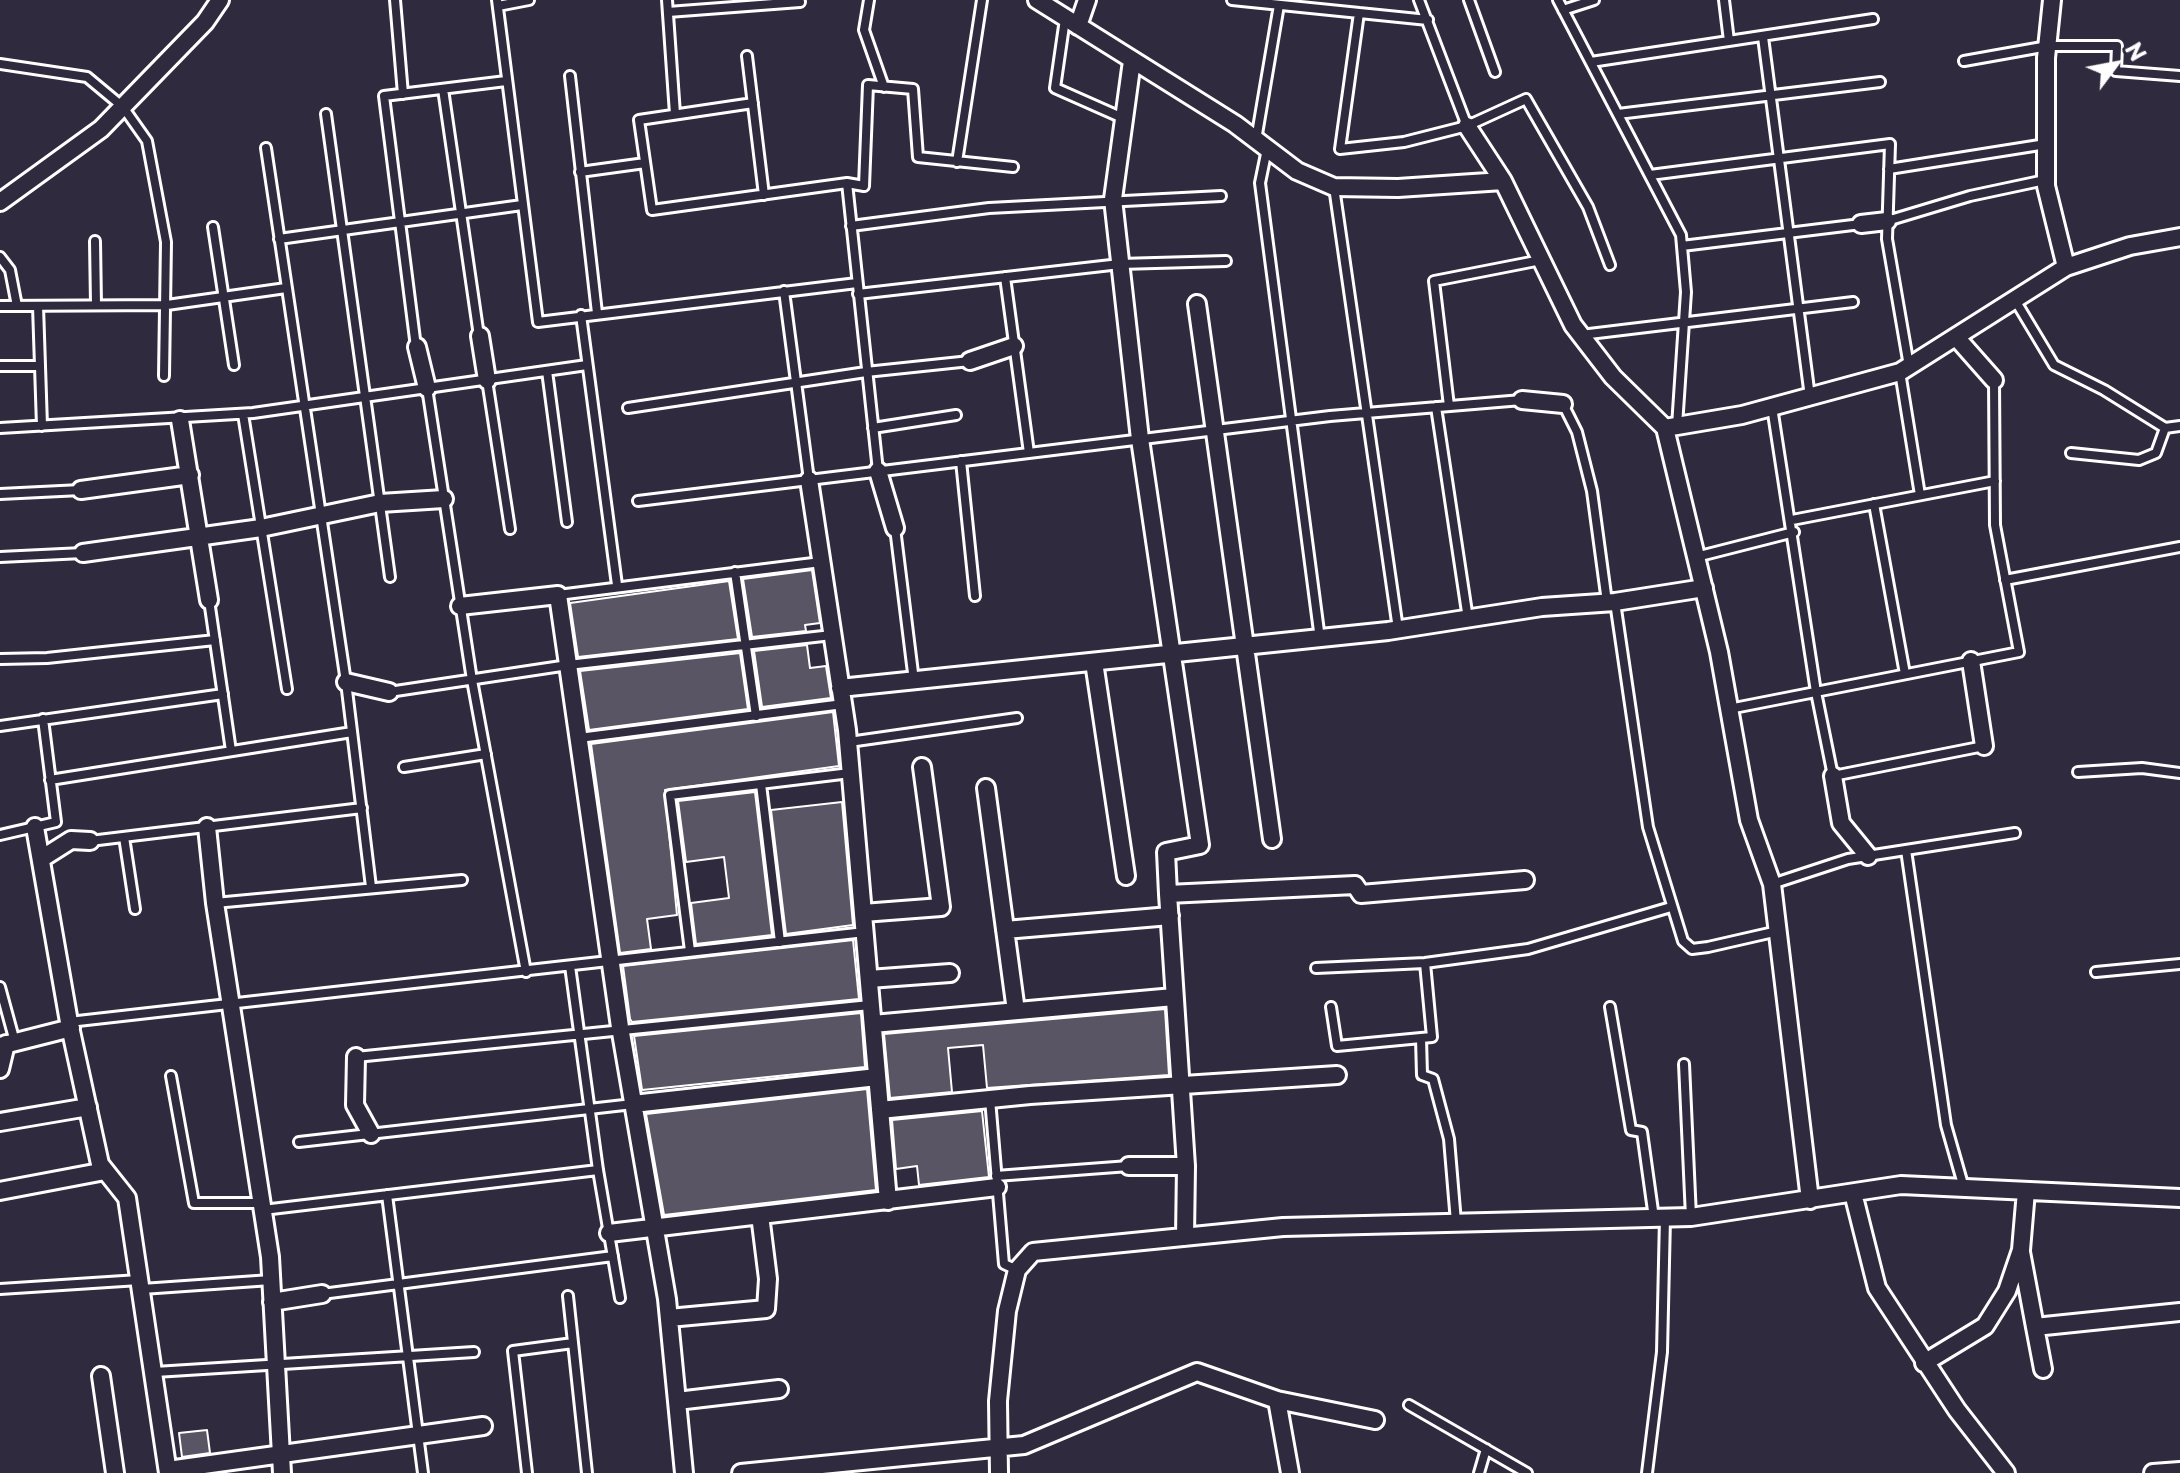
<!DOCTYPE html>
<style>
body{margin:0}
#map{position:relative;width:2180px;height:1473px;overflow:hidden;background:#2f2a3d;font-family:"Playpen Sans",sans-serif}
canvas{display:block}
.north{position:absolute;left:2076px;top:24px;width:80px;height:80px;-webkit-text-stroke:6px #2f2a3d;paint-order:stroke;rotate:58deg;font-size:22px;font-weight:700;line-height:32px;text-align:center;color:#fff}
.north::after{content:'';display:block;margin:auto;width:28px;height:36px;background:#fff;clip-path:polygon(50% 0,100% 100%,50% 72%,0 100%)}
</style>
<div id="map">
<canvas width="2180" height="1473"></canvas>
<div class="north">N</div>
</div>
<script>
const g = document.querySelector('canvas').getContext('2d');
g.lineJoin = 'round';
function fill(path, color) {
  g.fillStyle = color;
  g.fill(path, 'evenodd');
}
function toPath(rows) {
  const path = new Path2D();
  for (const r of rows) {
    path.moveTo(r[0], r[1]);
    for (let i = 2; i < r.length; i += 2) path.lineTo(r[i], r[i + 1]);
  }
  return path;
}
function strokePath(path, color, width, dash) {
  g.strokeStyle = color;
  g.lineWidth = width;
  g.lineCap = dash ? 'butt' : 'round';
  g.setLineDash(dash || []);
  g.stroke(path);
}
const building = toPath([
 [812,570,820,623,805,625,806,631,752,637,743,579,812,570],
 [729,581,738,639,578,657,570,603,729,581],
 [807,645,810,668,826,666,831,698,762,707,754,651,807,645],
 [740,653,748,709,589,730,580,671,740,653],
 [833,712,839,766,665,790,677,915,647,919,651,949,620,953,591,744,833,712],
 [755,792,772,935,696,944,691,903,729,898,724,857,686,862,678,801,755,792],
 [842,802,853,925,786,934,771,810,842,802],
 [853,940,859,999,632,1022,630,1019,623,966,853,940],
 [1165,1009,1169,1075,987,1088,983,1045,948,1048,952,1092,890,1098,884,1034,1165,1009],
 [861,1013,865,1067,642,1090,634,1036,861,1013],
 [867,1089,876,1190,664,1215,646,1114,867,1089],
 [982,1111,989,1177,919,1185,917,1166,896,1169,892,1120,982,1111],
 [207,1430,210,1453,182,1457,179,1433,207,1430]
]);
fill(building, '#595564');
strokePath(building, '#fff', 2);
const service = toPath([
 [395,0,403,94],
 [497,0,538,322,857,283],
 [667,0,675,114],
 [869,0,864,30,884,87],
 [1232,0,1428,20],
 [1469,0,1495,72],
 [1558,0,1681,235,1686,292,1677,426],
 [1724,0,1729,41],
 [498,6,529,0],
 [1563,10,1594,0],
 [668,12,800,2],
 [1359,13,1340,149,1404,142,1467,126,1419,0],
 [1065,19,1055,88,1125,119],
 [1763,37,1810,397],
 [747,56,764,195],
 [1964,61,2048,46,2117,46,2116,71,2180,76],
 [1591,62,1873,19],
 [0,64,87,77,123,107,147,141,166,242,164,376],
 [570,76,597,313],
 [443,89,479,336],
 [753,103,639,120,652,210,847,183,864,186,868,85,913,89,918,157,1013,167],
 [326,114,390,577],
 [1618,114,1880,82],
 [1467,126,1526,99,1588,207,1610,265],
 [1256,140,1279,5],
 [266,148,346,682,371,887],
 [1267,149,1260,183,1320,639],
 [957,162,982,0],
 [1889,169,2046,144],
 [580,172,645,163],
 [1650,175,1890,144,1887,239,1909,366],
 [847,183,878,471],
 [1334,187,1398,629],
 [1887,221,1970,196,2045,180],
 [851,226,989,208,1221,196],
 [213,227,234,365],
 [279,239,522,205],
 [95,241,96,305],
 [1682,246,1861,224],
 [0,257,10,270,17,306],
 [1005,277,1029,453],
 [784,291,809,480],
 [858,294,1120,264,1226,261],
 [2015,300,2054,365,2104,390,2165,428,2180,426],
 [0,306,167,305,286,288],
 [38,306,42,426],
 [581,315,617,585],
 [1581,335,1853,302],
 [416,347,384,96,506,81],
 [0,366,40,366],
 [547,371,567,522],
 [1900,372,1920,495],
 [487,380,510,529],
 [427,388,472,680,526,972],
 [1563,404,1577,432,1592,491,1607,602],
 [1449,406,1434,281,1541,260],
 [1436,407,1468,619],
 [1772,407,1816,692,1833,776,1984,746],
 [628,408,866,372,970,361],
 [243,414,287,689],
 [0,428,253,413,587,365],
 [873,428,956,415],
 [2071,453,2139,460,2156,453,2165,428],
 [961,461,975,596],
 [0,494,81,490],
 [638,501,1330,416,1522,400],
 [1874,504,1905,674],
 [1792,520,1995,481],
 [895,528,914,681],
 [0,557,83,553],
 [1696,557,1794,532],
 [735,572,756,716],
 [2005,580,2180,547],
 [558,595,821,562],
 [209,600,231,751],
 [1615,602,1648,827,1683,941,1692,949,1708,947,1778,931],
 [0,659,47,658,215,640],
 [389,692,568,665,832,635],
 [1729,709,2019,652,1995,525,1994,380],
 [0,726,223,694],
 [579,738,843,704],
 [849,742,1017,718],
 [404,767,486,754],
 [2078,772,2142,768,2180,773],
 [50,780,352,732],
 [761,784,780,942],
 [0,835,56,822,43,719],
 [124,837,135,909],
 [90,841,362,808],
 [1906,850,1946,1125,1964,1188],
 [1772,884,1848,859,2015,833],
 [215,903,462,880],
 [690,951,670,795,850,773],
 [570,966,598,1170,620,1298],
 [1316,968,1425,963,1528,949,1671,907],
 [2096,972,2180,964],
 [0,987,15,1042],
 [1331,1007,1337,1046,1421,1038,1422,1075,1433,1079,1449,1139,1456,1222],
 [1610,1007,1631,1130,1642,1132,1654,1218],
 [69,1022,865,932],
 [1421,1038,1432,1037,1425,963],
 [356,1057,870,1005],
 [1684,1064,1691,1217],
 [171,1076,194,1203,261,1203],
 [990,1099,1004,1264,1017,1270],
 [299,1142,633,1104],
 [996,1176,1129,1166],
 [387,1195,423,1473],
 [263,1210,598,1170],
 [0,1289,139,1280],
 [142,1289,271,1280],
 [322,1294,613,1256],
 [568,1296,587,1473],
 [155,1372,474,1352],
 [1409,1405,1527,1473],
 [527,1473,513,1351,573,1343],
 [1479,1473,1486,1449],
 [1647,1473,1662,1352,1665,1218]
]);
const minor = toPath([
 [1037,0,1235,124,1297,171,1334,187,1398,188,1503,181,1573,325,1613,377,1665,428,1719,652,1749,820,1772,884,1810,1200],
 [2052,0,2046,58,2046,186,2066,267],
 [1078,26,1087,0],
 [1132,61,1113,199,1140,439,1200,845,1166,852,1168,894],
 [1467,126,1503,181],
 [0,202,101,129,205,22,220,0],
 [1861,224,1887,221],
 [1197,304,1272,839],
 [480,336,487,380],
 [1956,337,1994,380],
 [417,347,427,388],
 [970,361,1014,346],
 [1522,400,1563,404],
 [180,420,209,600],
 [1665,428,1742,415,1900,372,2066,267,2130,246,2180,237],
 [878,471,895,528],
 [809,480,847,730,888,1201],
 [81,490,190,475],
 [83,553,261,528,380,503,444,499],
 [460,606,558,595,620,1027,667,1299,684,1473],
 [1971,661,1984,746],
 [1094,662,1126,876],
 [346,682,389,692],
 [840,688,1388,631,1542,607,1615,602,1704,588],
 [1833,776,1841,823,1868,856],
 [986,788,1016,1011],
 [35,827,69,1022,100,1164,127,1198,168,1473],
 [207,827,215,903,270,1257,282,1473],
 [41,859,71,840,90,841],
 [863,913,941,907,922,767],
 [1005,930,1170,916],
 [869,979,950,973],
 [873,1024,1174,997],
 [0,1046,71,1028],
 [356,1057,355,1105,371,1134],
 [0,1069,6,1044],
 [633,1104,877,1077],
 [880,1110,1030,1095,1337,1075],
 [0,1122,88,1107],
 [1129,1166,1186,1166],
 [0,1191,105,1171],
 [1853,1193,1877,1288,1957,1410,2006,1473],
 [609,1233,997,1187],
 [1185,1237,1186,1166,1168,894,1355,885,1361,894,1525,880],
 [2021,1252,2035,1327],
 [272,1302,322,1294],
 [669,1318,766,1309,768,1279,760,1215],
 [1924,1363,1985,1326,2007,1291,2021,1250,2026,1191],
 [2043,1369,2035,1327,2180,1312],
 [101,1376,115,1473],
 [1277,1400,1290,1473],
 [677,1401,779,1389],
 [168,1470,483,1426],
 [741,1473,1024,1445,1197,1372,1277,1400,1375,1420],
 [999,1473,998,1401,1007,1311,1017,1270,1033,1252,1283,1227,1691,1217,1901,1185,2180,1198],
 [2153,1473,2180,1471]
]);
strokePath(service, '#fff', 14);
strokePath(minor, '#fff', 22);
strokePath(service, '#2f2a3d', 8);
strokePath(minor, '#2f2a3d', 16);
</script>
